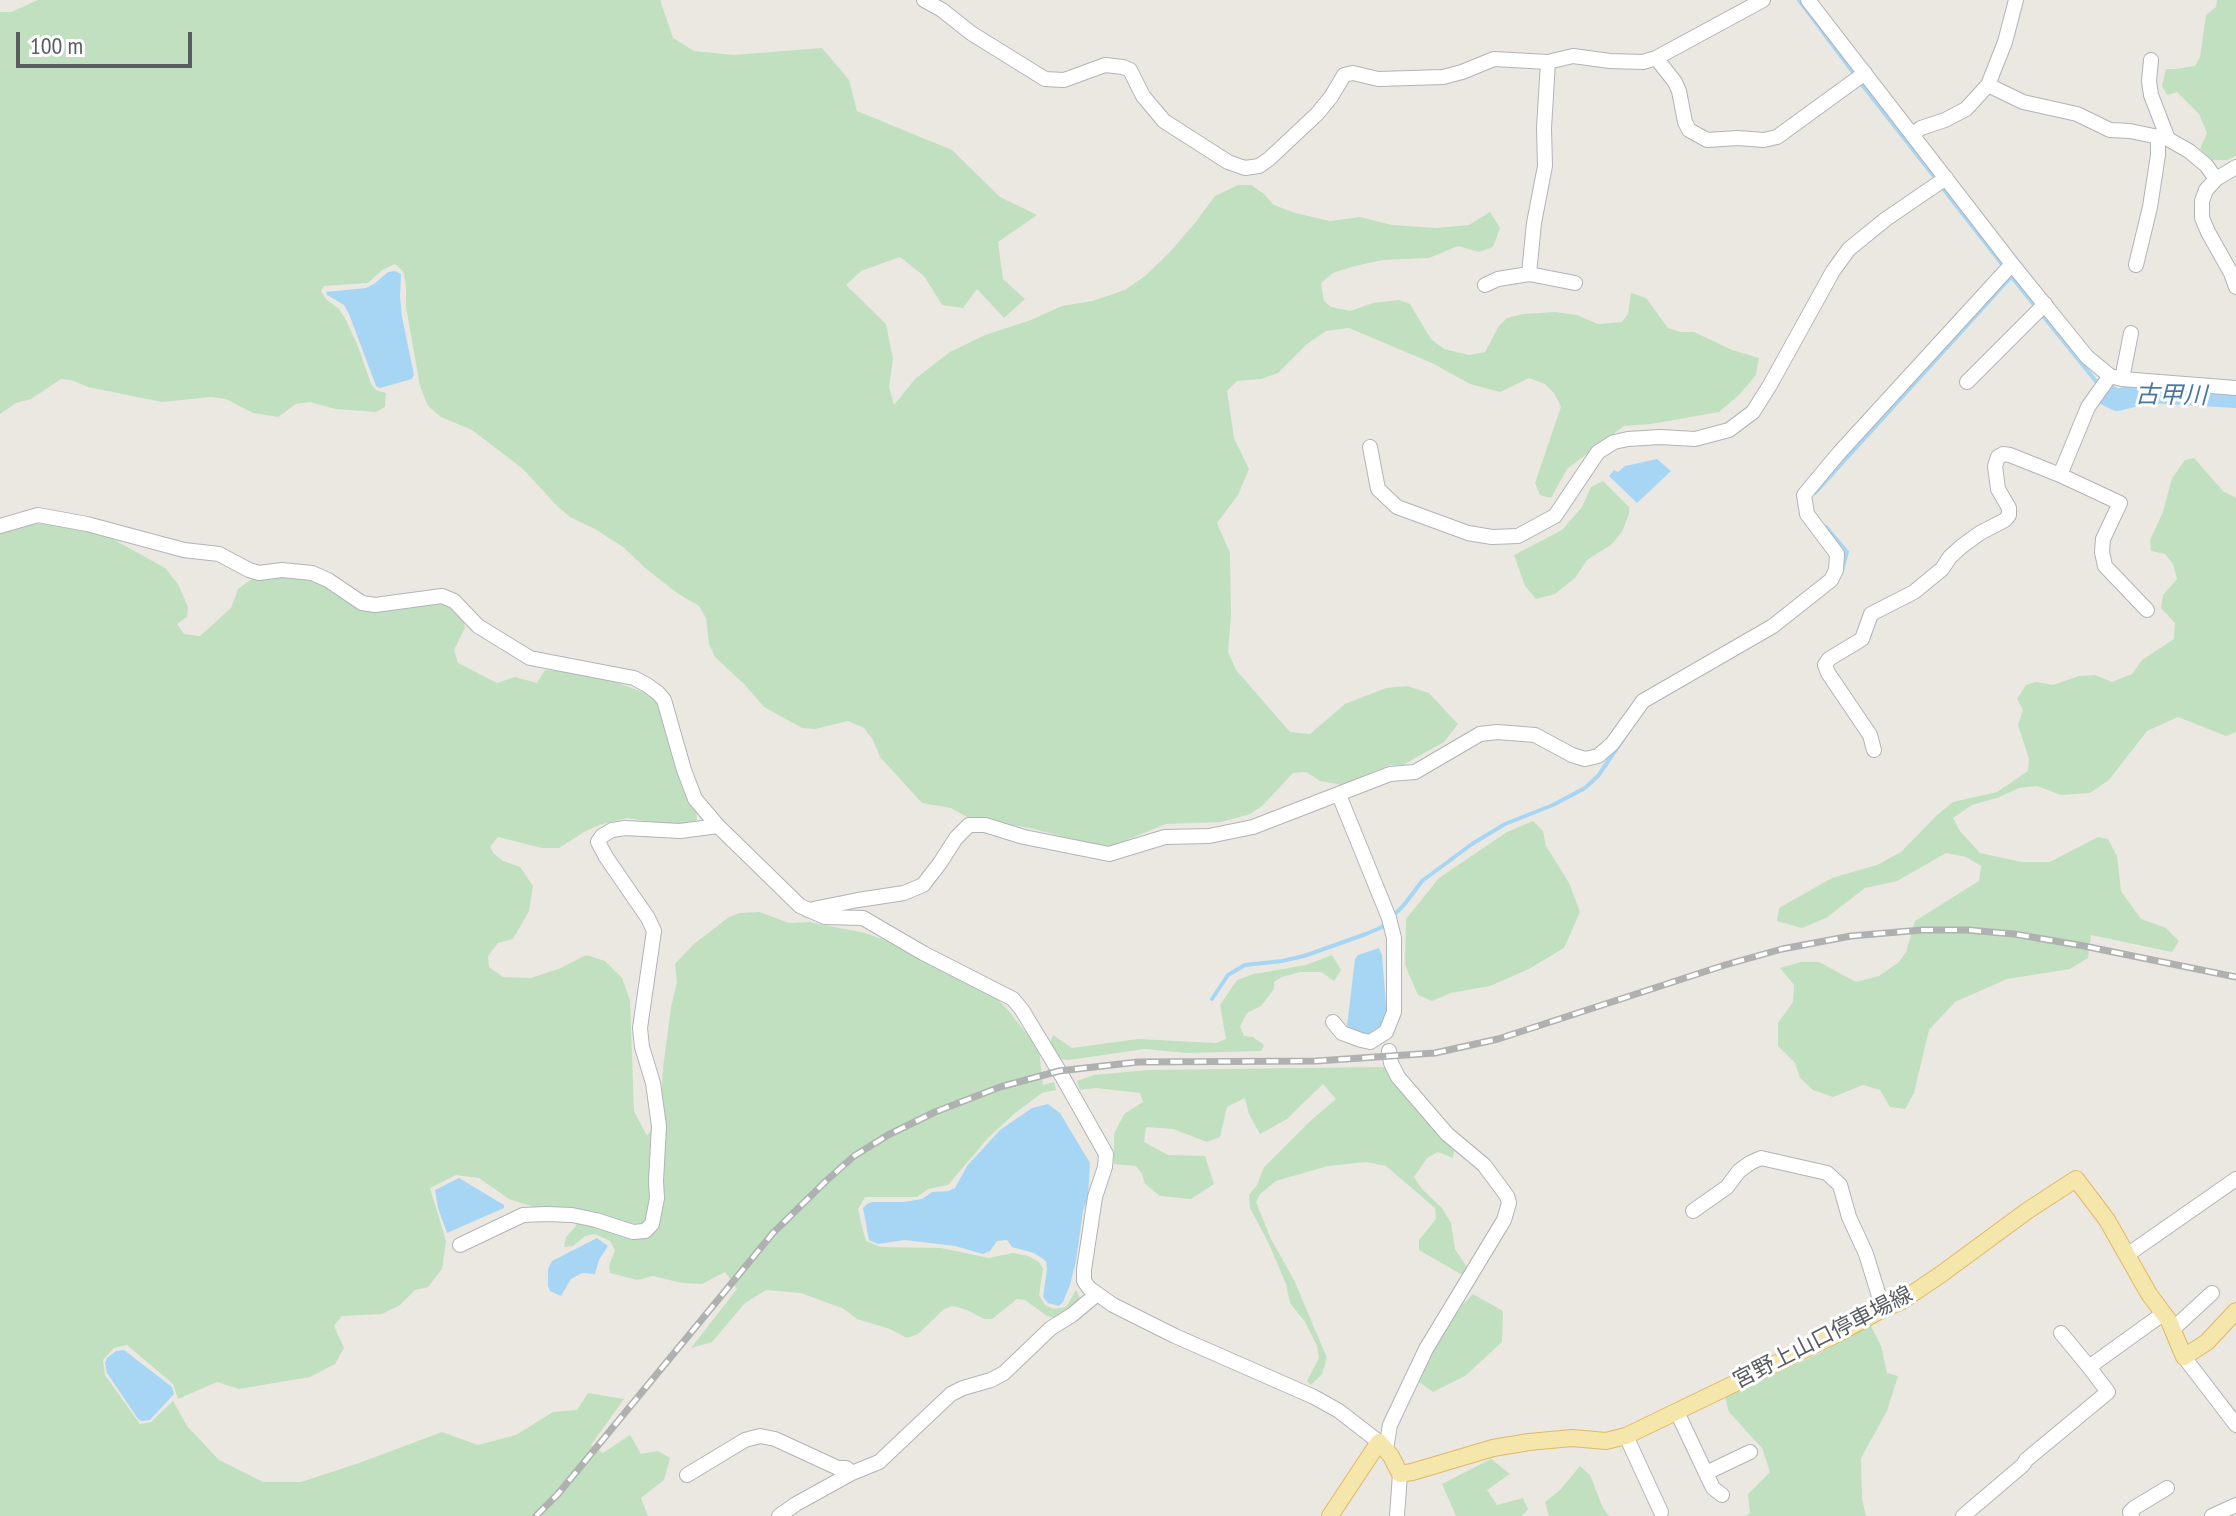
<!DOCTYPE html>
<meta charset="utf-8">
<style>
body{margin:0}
#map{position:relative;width:2236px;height:1516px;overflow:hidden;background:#ebe8e1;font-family:"PT Sans Narrow",sans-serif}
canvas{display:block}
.scale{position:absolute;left:16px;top:32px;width:176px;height:36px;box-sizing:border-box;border:4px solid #595d60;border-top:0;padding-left:10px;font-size:24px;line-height:28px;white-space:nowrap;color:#595d60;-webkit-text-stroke:6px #fff;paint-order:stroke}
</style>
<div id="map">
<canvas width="2236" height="1516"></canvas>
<div class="scale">100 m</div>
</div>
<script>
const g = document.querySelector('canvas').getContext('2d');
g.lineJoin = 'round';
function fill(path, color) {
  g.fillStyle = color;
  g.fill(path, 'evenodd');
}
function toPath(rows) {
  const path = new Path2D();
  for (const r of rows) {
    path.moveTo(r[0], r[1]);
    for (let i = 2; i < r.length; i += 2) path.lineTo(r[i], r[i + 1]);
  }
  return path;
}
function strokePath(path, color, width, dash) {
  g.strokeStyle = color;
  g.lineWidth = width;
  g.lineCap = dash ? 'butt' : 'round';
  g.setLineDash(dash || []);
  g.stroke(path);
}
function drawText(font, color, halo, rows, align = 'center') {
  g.font = font + ' "PT Sans Narrow","Noto Sans JP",sans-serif';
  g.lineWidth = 6;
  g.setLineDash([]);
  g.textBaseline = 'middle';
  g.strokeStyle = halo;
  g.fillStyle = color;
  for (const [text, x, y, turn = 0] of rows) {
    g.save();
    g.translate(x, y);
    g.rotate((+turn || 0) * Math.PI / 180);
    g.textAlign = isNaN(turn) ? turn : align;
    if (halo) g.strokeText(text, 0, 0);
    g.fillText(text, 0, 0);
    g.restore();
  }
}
fill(toPath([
 [38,0,660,0,673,38,694,51,733,55,822,48,849,80,857,111,952,150,1000,197,1037,215,998,242,1003,279,1025,299,1004,318,977,289,963,308,942,305,924,276,900,257,861,271,846,285,886,324,893,359,889,387,894,405,915,379,950,352,985,335,1031,320,1062,306,1092,301,1125,290,1145,276,1169,253,1195,223,1215,196,1238,185,1251,185,1264,194,1274,205,1295,213,1330,221,1360,217,1392,225,1436,228,1469,225,1490,212,1500,228,1493,247,1479,252,1458,246,1429,258,1383,260,1355,266,1333,273,1321,283,1324,301,1331,307,1350,311,1373,303,1399,300,1410,304,1431,339,1444,349,1469,355,1485,352,1499,326,1507,318,1523,314,1555,312,1577,315,1598,324,1622,322,1628,314,1631,293,1646,298,1668,328,1680,332,1694,332,1732,350,1759,358,1756,375,1740,394,1719,412,1651,424,1624,426,1567,469,1551,498,1540,495,1535,483,1561,407,1554,393,1545,384,1529,378,1500,392,1470,384,1434,364,1349,328,1326,331,1307,344,1278,373,1261,379,1237,381,1227,391,1234,438,1249,469,1238,495,1217,523,1230,553,1231,616,1228,652,1236,670,1290,732,1310,734,1345,704,1386,688,1407,686,1429,693,1458,724,1444,742,1403,765,1390,765,1342,785,1320,781,1306,772,1293,773,1262,806,1250,814,1221,822,1166,824,1112,846,1087,843,1030,828,969,818,951,808,922,803,880,757,873,740,864,728,848,721,815,729,802,728,764,707,745,685,715,657,709,644,706,618,699,606,677,593,644,567,623,547,595,529,570,517,557,506,523,469,472,430,441,417,428,406,420,386,406,307,406,285,403,271,395,264,382,270,368,283,324,286,321,291,326,299,339,309,346,320,359,349,371,384,376,390,386,393,385,407,376,412,335,409,310,402,296,404,278,417,253,413,226,399,211,397,162,402,88,387,71,380,61,379,31,399,16,403,0,414,0,12,11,12],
 [2217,0,2236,0,2236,156,2227,160,2212,160,2200,149,2207,133,2199,114,2177,92,2167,95,2162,86,2166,69,2176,69,2195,66,2200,57,2206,15,2216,7],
 [2194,458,2223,491,2236,498,2236,732,2226,736,2178,717,2147,731,2109,780,2090,793,2061,795,2037,786,2019,788,1997,798,1972,805,1953,818,1960,831,1980,853,2022,862,2050,862,2098,837,2108,839,2117,856,2121,891,2141,919,2166,928,2179,941,2172,952,2091,935,2088,958,2070,969,2007,979,1955,1002,1929,1030,1914,1093,1905,1109,1890,1107,1880,1090,1863,1085,1833,1097,1813,1090,1800,1078,1795,1063,1778,1046,1778,1023,1793,1002,1794,985,1780,968,1801,962,1819,962,1856,982,1879,976,1899,962,1906,952,1915,921,1979,881,1981,866,1966,857,1946,853,1897,881,1865,888,1826,918,1802,928,1777,921,1779,908,1832,878,1877,865,1901,852,1937,815,1953,802,1997,792,2028,771,2029,759,2018,725,2023,710,2017,699,2026,685,2036,682,2053,685,2079,676,2095,675,2112,682,2132,674,2142,660,2174,639,2175,623,2161,608,2163,595,2177,579,2173,564,2165,554,2151,551,2150,540,2163,512,2172,478,2185,460],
 [1603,481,1629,507,1629,514,1622,532,1611,545,1587,560,1575,578,1555,594,1536,599,1525,586,1514,555,1562,530,1582,507,1591,487],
 [32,523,58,525,111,538,165,568,178,584,188,607,187,617,177,624,184,634,200,636,231,608,238,589,252,579,290,574,312,580,333,588,363,609,383,611,436,603,451,606,463,619,465,628,454,650,458,663,497,683,515,677,537,683,545,670,567,672,615,682,643,692,656,701,696,808,697,820,689,825,663,824,627,818,599,825,584,832,559,848,542,848,498,837,490,847,494,854,503,861,520,867,533,886,529,911,513,939,498,943,488,956,489,967,503,977,531,978,561,968,586,955,605,961,622,978,630,1000,634,1111,647,1136,660,1117,663,1068,671,1007,677,982,675,964,694,944,729,917,740,913,760,912,789,923,809,922,865,933,912,950,992,994,1008,1010,1039,1050,1043,1085,1054,1082,1056,1090,1042,1093,1015,1113,988,1138,948,1185,928,1189,917,1197,865,1197,858,1209,862,1227,866,1241,881,1247,941,1248,989,1258,1013,1253,1028,1256,1039,1262,1043,1269,1039,1295,1045,1305,1054,1309,1066,1307,1076,1290,1080,1298,1065,1313,1055,1318,1047,1316,1025,1300,1017,1299,992,1319,984,1319,967,1310,953,1306,944,1309,918,1334,907,1338,890,1329,857,1319,844,1309,801,1293,766,1290,745,1303,712,1342,691,1348,737,1289,725,1272,702,1284,682,1283,653,1276,637,1280,610,1273,609,1266,615,1250,610,1241,595,1234,585,1236,573,1246,564,1247,566,1237,576,1226,580,1211,572,1208,534,1207,509,1199,479,1178,456,1175,430,1188,446,1241,442,1269,428,1287,415,1290,400,1305,382,1314,342,1316,334,1326,344,1348,335,1364,310,1377,239,1389,217,1382,178,1399,173,1384,127,1345,114,1348,103,1360,105,1375,140,1424,151,1422,173,1401,187,1426,219,1460,263,1482,301,1482,359,1463,442,1432,478,1445,516,1435,553,1412,577,1410,588,1393,624,1399,591,1445,603,1453,630,1435,641,1454,658,1451,670,1458,664,1480,641,1498,648,1516,0,1516,0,530],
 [1533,821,1543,831,1546,846,1569,883,1580,912,1564,948,1529,969,1490,986,1451,993,1432,1001,1418,995,1405,965,1406,919,1439,878,1507,832],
 [1332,955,1341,970,1334,981,1321,972,1300,972,1282,977,1274,982,1274,989,1261,1006,1247,1013,1240,1026,1244,1036,1253,1037,1264,1045,1261,1051,1186,1053,1145,1049,1069,1060,1059,1059,1050,1043,1053,1035,1072,1048,1138,1039,1216,1043,1226,1039,1220,1005,1237,980,1254,974,1306,965],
 [1381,1067,1389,1069,1423,1116,1454,1151,1453,1158,1438,1152,1427,1158,1414,1177,1422,1189,1442,1208,1451,1223,1455,1249,1468,1269,1464,1276,1419,1250,1419,1240,1436,1219,1435,1208,1386,1166,1366,1162,1328,1166,1276,1181,1260,1194,1256,1202,1271,1239,1294,1280,1327,1358,1322,1374,1311,1385,1307,1381,1319,1358,1317,1346,1305,1322,1290,1303,1286,1284,1268,1242,1250,1208,1249,1195,1257,1185,1264,1167,1308,1123,1336,1099,1323,1084,1287,1119,1260,1134,1249,1114,1245,1098,1227,1107,1220,1137,1207,1142,1173,1129,1146,1127,1144,1142,1168,1155,1205,1156,1214,1184,1191,1199,1160,1196,1145,1184,1142,1174,1136,1166,1114,1164,1114,1134,1124,1114,1143,1102,1140,1093,1096,1088,1080,1090,1077,1081,1094,1075,1148,1070],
 [1473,1294,1503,1311,1502,1342,1465,1376,1433,1392,1419,1382,1429,1358,1462,1305],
 [1870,1324,1881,1346,1887,1373,1898,1376,1887,1411,1861,1458,1862,1499,1866,1516,1746,1516,1750,1513,1748,1494,1770,1472,1762,1448,1729,1412,1725,1397,1818,1354],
 [1491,1459,1510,1474,1487,1490,1497,1505,1523,1498,1528,1509,1522,1516,1456,1516,1442,1484],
 [1580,1466,1590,1475,1603,1508,1609,1516,1549,1516,1545,1502,1560,1490]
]), '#c1e0c0');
fill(toPath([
 [395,271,401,274,400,297,402,317,414,375,412,379,380,388,376,386,349,314,344,305,327,295,326,292,366,288,374,284,388,272],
 [1657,459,1671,471,1637,503,1609,476,1614,470,1618,472,1625,466],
 [1379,948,1382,955,1387,1017,1381,1027,1367,1035,1360,1033,1347,1026,1355,959,1358,955],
 [1048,1104,1060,1113,1090,1163,1088,1197,1083,1211,1076,1261,1070,1285,1063,1302,1059,1306,1048,1303,1043,1297,1047,1269,1046,1261,1034,1253,1012,1247,1007,1240,997,1241,990,1251,983,1254,955,1246,905,1240,878,1244,869,1240,863,1208,867,1204,872,1202,903,1202,922,1199,932,1192,948,1191,955,1188,967,1166,1000,1130,1032,1108],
 [459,1178,504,1205,504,1208,447,1233,438,1208,435,1190],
 [597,1238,608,1246,599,1260,595,1274,582,1273,571,1279,561,1296,550,1291,548,1286,548,1269,552,1261],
 [124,1350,172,1387,174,1394,150,1420,142,1421,138,1419,107,1373,105,1363,107,1358,116,1351]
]), '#a7d6f5');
strokePath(toPath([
 [1799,0,1855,75],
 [1860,82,1936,179],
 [1941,186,2005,268],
 [2010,275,2107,395],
 [1815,493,2011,277],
 [1826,527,1847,552,1841,574],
 [1392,917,1404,905,1422,881,1472,844,1505,824,1553,805,1585,788,1598,776,1624,738],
 [1212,999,1228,975,1245,965,1282,961,1304,956,1366,934,1382,927,1386,923]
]), '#a7d6f5', 4);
strokePath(toPath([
 [2107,395,2117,400,2149,392,2236,397]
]), '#a7d6f5', 22);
const minor = toPath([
 [924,0,942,10,971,33,1045,79,1064,80,1105,65,1123,67,1130,70,1143,96,1164,121,1228,162,1245,168,1259,166,1269,159,1317,114,1331,97,1344,75,1353,73,1378,79,1443,77,1462,72,1494,59,1548,62,1573,56,1610,61,1643,62,1656,58,1763,0],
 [1808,0,2012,264,2087,357,2110,376,2122,379,2236,388],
 [1656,58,1675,82,1679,91,1685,122,1689,130,1707,140,1738,138,1764,140,1777,137,1865,73],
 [2151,60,2149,81,2151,95,2168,139],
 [1988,85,2023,102,2077,114,2110,130,2130,131,2168,139,2189,151,2206,165,2216,179],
 [1913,134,1921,128,1945,120,1966,109,1988,85,2005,42,2016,0],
 [2236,167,2216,179,2206,190,2202,201,2202,218,2208,232,2231,273,2236,287],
 [2136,265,2150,207,2158,155,2158,136],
 [1529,274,1534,223,1545,166,1544,128,1548,62],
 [1485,285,1498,279,1529,274,1575,283],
 [2122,379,2131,333],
 [1967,382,2045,304],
 [1370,447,1378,489,1397,507,1468,533,1492,537,1518,536,1555,516,1598,452,1614,442,1628,439,1660,437,1695,439,1729,430,1753,412,1770,385,1833,271,1849,249,1886,219,1946,178],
 [2060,475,2120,503,2103,539,2102,552,2105,566,2147,610],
 [0,526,38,515,87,524,184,550,219,554,249,570,259,573,282,570,312,573,328,580,362,603,375,605,442,596,454,601,478,626,530,658,634,678,647,685,658,693,664,700,684,770,695,799,718,826,800,906,825,917,863,918,923,953,1013,999,1022,1010,1062,1076,1106,1154,1105,1167,1095,1197,1084,1270,1084,1281,1089,1288,1113,1305,1175,1336,1314,1397,1339,1411,1379,1442],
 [1874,750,1870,735,1828,673,1825,665,1829,659,1862,639,1871,614,1914,592,1942,569,1950,557,1962,546,1980,533,2005,520,2009,515,2009,508,1998,489,1995,466,1998,457,2003,454,2010,455,2060,475,2088,407,2110,376],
 [808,910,858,900,904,893,923,885,940,863,956,838,969,825,985,825,1024,837,1109,854,1165,837,1209,836,1253,827,1390,774,1415,772,1480,734,1497,732,1535,735,1572,755,1585,759,1598,756,1612,744,1643,701,1773,626,1831,580,1836,570,1837,554,1807,514,1804,495,1839,453,2012,264],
 [1333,1022,1342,1033,1361,1040,1370,1042,1386,1032,1394,1012,1394,938,1389,918,1339,795],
 [1693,1211,1727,1187,1739,1171,1750,1163,1761,1158,1827,1173,1840,1185,1849,1217,1866,1254,1883,1309],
 [460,1245,523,1215,546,1214,572,1215,596,1220,633,1232,645,1231,652,1224,657,1198,656,1181,659,1126,653,1083,642,1047,640,1028,654,931,648,918,606,857,598,842,602,836,612,830,625,828,680,831,718,826],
 [2127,1255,2236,1179],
 [2173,1329,2212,1293],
 [2061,1333,2089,1367],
 [2184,1357,2236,1425],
 [1677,1412,1713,1488,1722,1495],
 [1626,1436,1661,1512],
 [1386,1449,1390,1425,1426,1349,1504,1220,1509,1203,1507,1196,1484,1165,1447,1134,1398,1077,1391,1063,1389,1051],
 [1706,1473,1750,1452],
 [687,1475,745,1440,760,1436,775,1439,838,1468,846,1468,852,1473],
 [779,1516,796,1504,852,1473,879,1462,951,1394,963,1388,991,1380,1004,1373,1051,1328,1072,1315,1097,1294],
 [1397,1516,1400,1474],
 [1963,1516,2023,1465,2026,1460,2108,1392,2089,1367,2164,1313],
 [2132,1516,2130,1512,2134,1508,2167,1488],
 [2212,1516,2236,1505]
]);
const major = toPath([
 [1330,1516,1379,1442,1391,1456,1400,1474,1412,1472,1493,1448,1529,1442,1572,1438,1606,1441,1626,1436,1837,1334,1883,1309,1900,1302,1940,1275,2027,1211,2076,1179,2107,1220,2149,1294,2169,1321,2184,1357,2207,1342,2236,1311]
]);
strokePath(minor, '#b1b4b7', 16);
strokePath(major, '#e1b864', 18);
strokePath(minor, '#fff', 14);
strokePath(major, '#f5e6ab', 16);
const rail = toPath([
 [536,1516,558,1494,773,1233,826,1181,854,1156,888,1135,935,1112,1000,1087,1059,1071,1138,1062,1316,1061,1435,1053,1498,1039,1725,965,1782,949,1851,936,1922,930,1968,930,2014,934,2084,946,2236,977]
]);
strokePath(rail, '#afb0b0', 7);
strokePath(rail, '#fff', 4, [12]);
drawText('22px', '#595d60', '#fff', [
 ["宮野上山口停車場線",1823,1338,-27]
]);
drawText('italic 24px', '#4778a4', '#fff', [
 ["古甲川",2171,396,1]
]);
</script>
